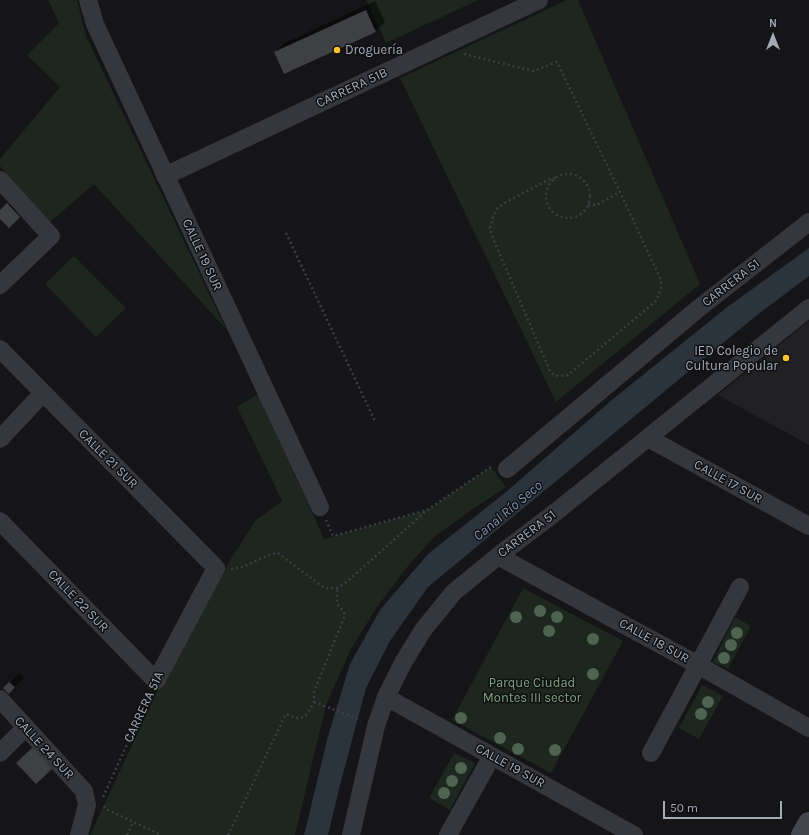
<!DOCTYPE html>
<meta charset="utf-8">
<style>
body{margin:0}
#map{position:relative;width:809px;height:835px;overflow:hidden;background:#151517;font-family:Karla,sans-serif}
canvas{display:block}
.north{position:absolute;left:753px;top:16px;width:40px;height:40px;-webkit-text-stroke:3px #101012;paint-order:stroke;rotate:0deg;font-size:11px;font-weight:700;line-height:16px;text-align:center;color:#a6abb8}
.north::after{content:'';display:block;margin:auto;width:14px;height:18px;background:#a6abb8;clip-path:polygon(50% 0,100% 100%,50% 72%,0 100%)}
.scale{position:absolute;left:663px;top:801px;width:119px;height:18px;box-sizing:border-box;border:2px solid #a6abb8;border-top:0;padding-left:5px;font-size:12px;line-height:14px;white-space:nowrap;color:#a6abb8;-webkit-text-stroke:3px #101012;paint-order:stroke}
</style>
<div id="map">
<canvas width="809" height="835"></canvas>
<div class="north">N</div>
<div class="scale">50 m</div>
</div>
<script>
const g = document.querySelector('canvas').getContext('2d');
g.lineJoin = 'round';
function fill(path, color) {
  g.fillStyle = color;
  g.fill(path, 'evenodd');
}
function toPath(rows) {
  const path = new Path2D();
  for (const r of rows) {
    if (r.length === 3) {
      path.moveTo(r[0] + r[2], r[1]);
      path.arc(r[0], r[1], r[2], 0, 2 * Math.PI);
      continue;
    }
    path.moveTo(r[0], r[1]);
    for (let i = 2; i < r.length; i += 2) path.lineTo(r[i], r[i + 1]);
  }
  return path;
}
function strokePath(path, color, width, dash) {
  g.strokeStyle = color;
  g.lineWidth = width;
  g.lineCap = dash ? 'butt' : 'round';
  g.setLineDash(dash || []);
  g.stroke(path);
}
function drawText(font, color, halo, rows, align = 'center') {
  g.font = font + ' Karla,sans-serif';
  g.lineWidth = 3;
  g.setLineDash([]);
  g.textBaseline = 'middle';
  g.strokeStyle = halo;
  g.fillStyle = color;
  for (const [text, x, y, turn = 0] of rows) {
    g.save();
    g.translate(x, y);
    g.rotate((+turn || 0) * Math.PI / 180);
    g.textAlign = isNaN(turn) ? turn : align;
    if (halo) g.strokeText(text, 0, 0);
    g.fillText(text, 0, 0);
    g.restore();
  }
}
fill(toPath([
 [809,321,809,445,718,395]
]), '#212124');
fill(toPath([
 [48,0,77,0,86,36,226,329,94,184,49,223,0,166,0,159,60,87,27,55,59,23],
 [366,0,478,0,386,43],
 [567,0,578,0,700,284,556,402,400,78],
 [74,256,126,308,96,337,45,284],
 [258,394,324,539,427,510,491,467,506,487,470,511,434,537,408,566,377,607,351,649,326,705,295,835,90,835,162,681,232,557,256,520,282,501,237,407],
 [523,588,623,641,551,773,452,720],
 [735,617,751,626,728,669,713,662],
 [702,685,723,696,699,739,679,728],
 [454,753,475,763,450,810,429,798]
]), '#1d261f');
fill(toPath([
 [809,248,809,276,757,315,428,587,390,641,366,688,340,785,328,835,304,835,328,736,350,664,380,610,428,554,506,492,613,399,726,308]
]), '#2b333c');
fill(toPath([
 [375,1,385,22,376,31,285,73,275,52,285,43],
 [14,198,25,210,9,226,0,217,0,211],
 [19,673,24,678,9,692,5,688]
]), '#0007');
fill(toPath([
 [366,10,376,32,284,74,274,52],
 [7,203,20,217,9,228,0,219,0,210],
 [9,682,15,687,9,694,3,688],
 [33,747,53,768,36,784,16,763]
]), '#3f4044');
strokePath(toPath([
 [464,54,533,71,557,62,620,192,661,280,661,289,656,301,568,375,559,376,554,375,550,371,492,236,490,228,494,214,498,208,506,202,548,180,555,178],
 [568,196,22],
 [588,205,597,205,620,192],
 [286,233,375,421],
 [326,520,333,536,427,510,491,467],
 [231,569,243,567,271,554,278,553,319,584,325,588,337,588,342,585,348,581,427,510],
 [314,702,361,720],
 [103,797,149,696],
 [104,806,106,809,161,835],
 [127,835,133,822],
 [228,835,286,714,297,718,304,717,307,714,314,702,314,692,345,615,343,611,337,604,337,588]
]), '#3c3e44', 2.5, [2, 3]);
strokePath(toPath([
 [88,0,95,24,320,507],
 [165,176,539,0],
 [0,180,51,236,0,285],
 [0,349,216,568,156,681,0,521],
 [648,438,809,526],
 [0,439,43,393],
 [507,469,699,308,809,222],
 [498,556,698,665,809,728],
 [386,697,634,835],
 [0,699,84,791,87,805,79,835],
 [0,753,26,727],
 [651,753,740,587],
 [351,835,376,726,386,697,403,663,423,630,454,592,498,556,557,511,809,308],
 [448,835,492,756]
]), '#36373d', 18);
strokePath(toPath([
 [802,835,809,823]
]), '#44464d', 22);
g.fillStyle = '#4e6451';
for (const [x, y] of [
 [540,611],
 [516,617],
 [557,617],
 [549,631],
 [737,633],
 [593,639],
 [731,645],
 [724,658],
 [593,674],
 [708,702],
 [701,714],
 [461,718],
 [500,738],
 [518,749],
 [555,750],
 [461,768],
 [452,781],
 [444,793]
]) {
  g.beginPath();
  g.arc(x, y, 6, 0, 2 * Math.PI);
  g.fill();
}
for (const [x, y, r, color] of [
 [337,50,4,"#fcc329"],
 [786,358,4,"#fcc329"]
]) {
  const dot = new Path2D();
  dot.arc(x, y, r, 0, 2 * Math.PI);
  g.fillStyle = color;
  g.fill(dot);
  strokePath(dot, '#101012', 1.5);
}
drawText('13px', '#a6abb8', '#101012', [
 ["Droguería",345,50],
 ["IED Colegio de",778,351,"right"],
 ["Cultura Popular",778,366,"right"]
], 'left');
drawText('13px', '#a6abb8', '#101012', [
 ["CARRERA 51B",352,88,-25],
 ["CALLE 19 SUR",202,255,65],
 ["CARRERA 51",731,283,-38],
 ["CALLE 21 SUR",108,459,45],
 ["CALLE 17 SUR",728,482,29],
 ["CARRERA 51",527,534,-37],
 ["CALLE 22 SUR",78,601,46],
 ["CALLE 18 SUR",654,641,29],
 ["CARRERA 51A",144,707,-65],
 ["CALLE 24 SUR",44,748,47],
 ["CALLE 19 SUR",510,766,29]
]);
drawText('13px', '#7ca481', '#101012', [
 ["Parque Ciudad",532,683],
 ["Montes III sector",532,698]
]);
drawText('italic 14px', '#7c96b5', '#101012', [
 ["Canal Río Seco",508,511,-40]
]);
</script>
